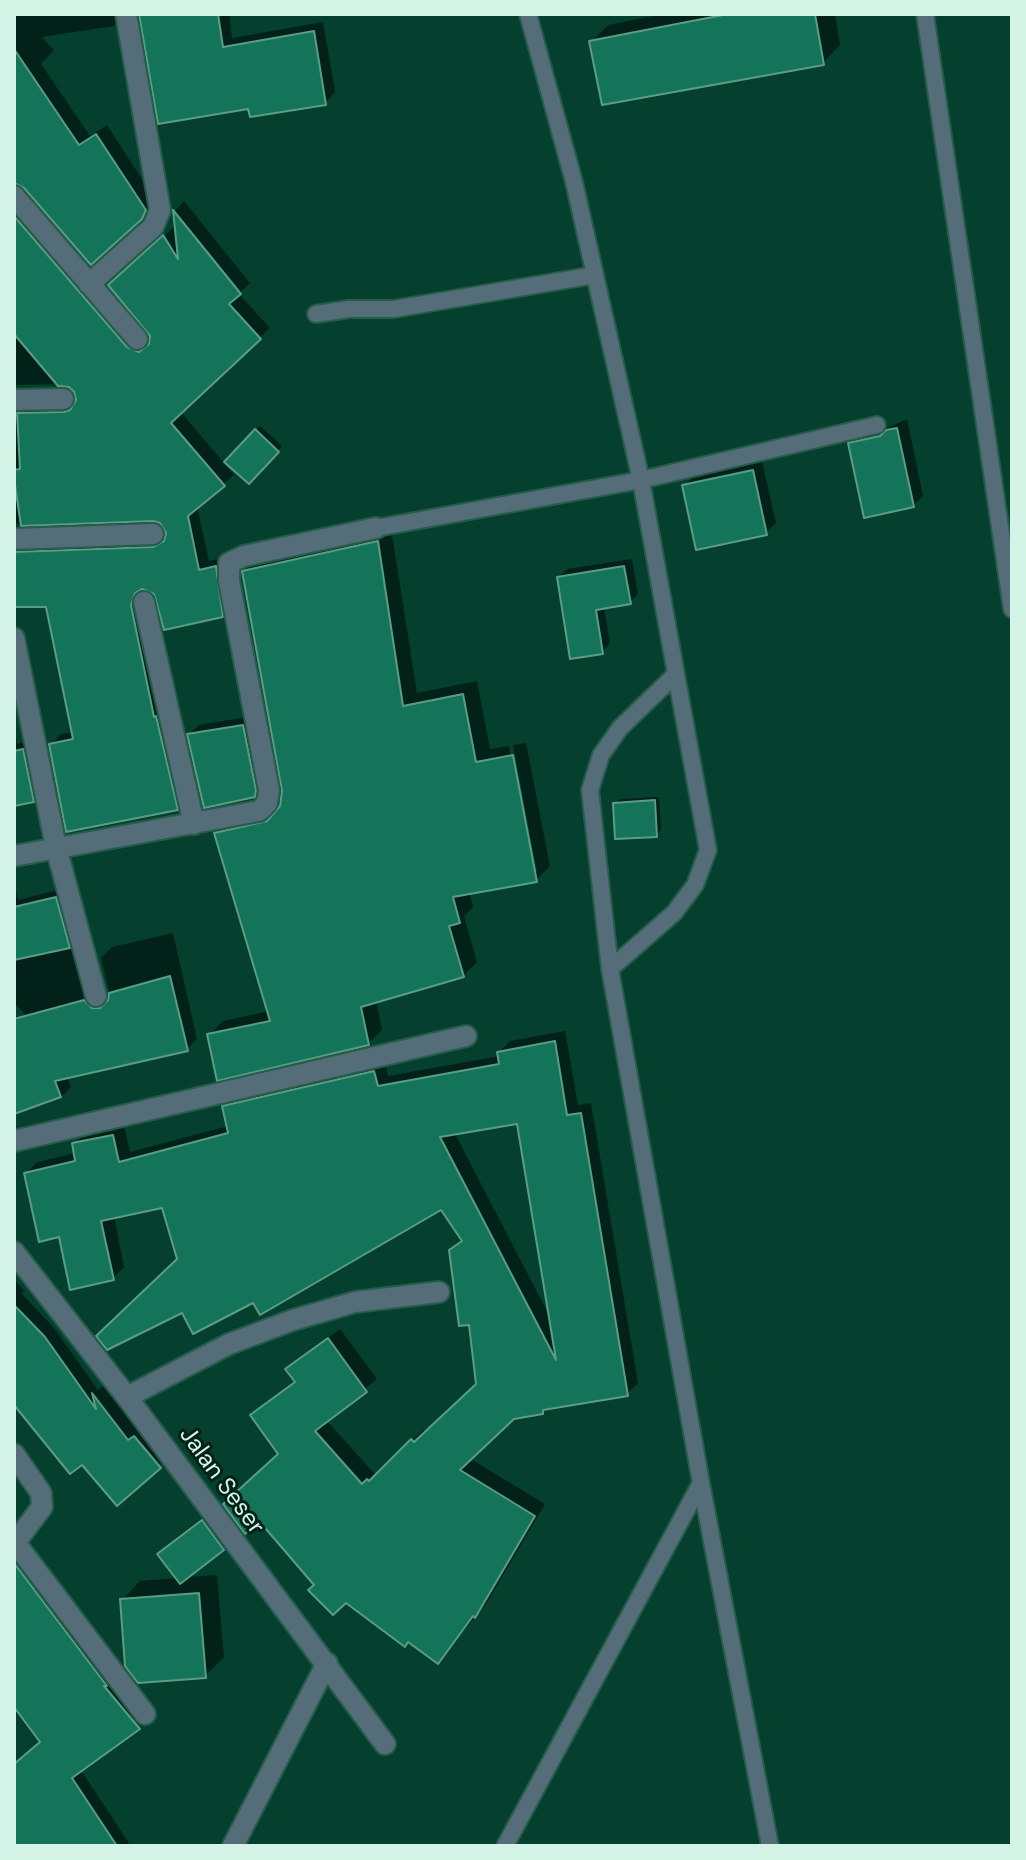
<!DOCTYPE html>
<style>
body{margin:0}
#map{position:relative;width:1026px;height:1860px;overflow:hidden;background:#053f2e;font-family:"DM Sans",sans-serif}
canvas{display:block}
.frame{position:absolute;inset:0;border:16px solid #d3f4e6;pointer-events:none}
</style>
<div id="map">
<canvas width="1026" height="1860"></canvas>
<div class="frame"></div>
</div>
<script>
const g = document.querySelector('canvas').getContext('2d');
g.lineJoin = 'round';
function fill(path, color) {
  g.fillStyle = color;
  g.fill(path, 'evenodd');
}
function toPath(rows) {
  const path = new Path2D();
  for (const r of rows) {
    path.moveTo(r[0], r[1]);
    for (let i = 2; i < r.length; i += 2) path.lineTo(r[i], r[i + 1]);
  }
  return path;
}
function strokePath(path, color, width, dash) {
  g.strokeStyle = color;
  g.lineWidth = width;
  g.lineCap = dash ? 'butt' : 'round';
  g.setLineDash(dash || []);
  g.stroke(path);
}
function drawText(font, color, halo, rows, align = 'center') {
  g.font = font + ' "DM Sans",sans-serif';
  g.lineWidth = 6;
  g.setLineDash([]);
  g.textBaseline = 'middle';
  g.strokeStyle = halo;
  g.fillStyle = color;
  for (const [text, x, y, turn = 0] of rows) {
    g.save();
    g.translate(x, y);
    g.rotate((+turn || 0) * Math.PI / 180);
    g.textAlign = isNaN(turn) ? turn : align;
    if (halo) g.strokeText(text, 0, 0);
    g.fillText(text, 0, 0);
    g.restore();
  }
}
fill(toPath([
 [14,14,124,14,114,26,42,37,54,50,41,64,90,136,107,125,155,199,152,207,141,218,14,182],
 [141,14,229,14,232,38,323,22,335,92,325,103,250,106],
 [663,14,835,14,840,45,823,63,591,42,608,25],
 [14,194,142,341,150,342,152,335,120,275,174,227,177,232,175,211,184,201,250,283,239,294,270,328,180,411,234,475,197,506,209,561,226,557,232,605,222,615,141,588,164,708,187,798,177,809,51,745,61,734,73,732,48,605,14,608,14,536,25,543,167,537,165,525,153,519,14,524,14,398,25,404,77,402,75,390,63,384,14,385],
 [907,419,923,496,913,506,850,444,860,434,892,426],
 [260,426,282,446,249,482,227,462],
 [762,461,776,523,766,533,684,486,694,476],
 [391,528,417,693,477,681,490,749,509,746,533,872,537,872,513,745,526,743,550,866,536,880,469,892,473,907,464,916,477,962,463,976,376,1000,382,1030,368,1043,209,1035,223,1021,269,1011,216,833,230,819,280,808,284,792,244,572,258,558],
 [632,559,638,594,630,602,604,607,610,643,602,652,559,577,567,569],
 [253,716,264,785,254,795,189,734,199,725],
 [14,728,17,744,33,740,43,790,33,800,14,804],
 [659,797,661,830,656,835,615,804,620,799],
 [14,881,18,900,66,888,103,999,111,999,101,958,112,947,173,933,197,1039,187,1049,67,1076,71,1087,60,1098,14,1113,14,1027,25,1014,14,1003],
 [565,1031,578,1105,591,1103,638,1383,627,1394,547,1408,542,1412,513,1417,469,1458,545,1504,486,1604,438,1661,346,1600,317,1585,280,1453,253,1416,296,1381,288,1370,299,1359,340,1329,377,1379,326,1420,375,1474,379,1470,381,1471,423,1430,426,1433,478,1384,471,1323,451,1251,463,1239,442,1207,254,1300,164,1206,114,1216,124,1267,113,1278,61,1235,26,1173,37,1162,76,1153,74,1144,85,1133,124,1125,130,1152,228,1126,224,1107,235,1096,385,1061,388,1076,500,1056,499,1052,510,1041],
 [518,1121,550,1317,454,1132],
 [14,1279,24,1291,22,1294,54,1328,98,1390,103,1386,139,1432,144,1427,169,1457,159,1466,82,1462,14,1398],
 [213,1511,233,1538,185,1577,217,1575,224,1657,205,1676,122,1600,140,1581,178,1578,160,1554],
 [44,1583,147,1719,80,1769,129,1843,126,1846,29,1846,14,1824,14,1764,42,1741,14,1703,14,1605]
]), '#0007');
const building = toPath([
 [139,14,218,14,223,47,314,31,326,105,250,117,248,109,158,124,139,14],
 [728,14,815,14,824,65,602,105,589,41,728,14],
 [14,49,79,145,96,134,146,210,142,219,91,265,24,188,14,183,14,49],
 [173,210,241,294,229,304,261,339,171,423,225,486,188,516,199,570,216,566,223,617,164,630,154,594,142,589,135,593,131,605,154,717,156,716,178,810,66,832,49,744,73,739,46,607,14,607,14,552,153,547,164,541,166,533,160,523,153,521,21,526,14,478,14,470,20,469,17,413,64,412,70,410,76,400,74,392,69,387,58,386,14,334,14,216,127,347,139,352,149,344,150,336,108,285,163,235,178,259,173,210],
 [897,428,914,507,864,518,848,443,880,436,886,430,897,428],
 [255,429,279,452,249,484,224,462,255,429],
 [753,470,767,535,696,550,682,485,753,470],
 [378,541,403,706,463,694,476,762,513,755,537,882,453,897,460,923,449,926,464,977,361,1007,369,1045,217,1081,207,1034,270,1021,214,833,267,821,280,806,282,791,242,571,378,541],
 [624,566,631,604,596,610,603,654,570,659,557,577,624,566],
 [243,725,256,790,255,797,204,808,187,734,243,725],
 [23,749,34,802,14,806,14,751,23,749],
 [655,800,657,837,615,839,613,803,655,800],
 [56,897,70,948,14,960,14,907,56,897],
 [170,976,188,1051,55,1081,61,1097,14,1114,14,1019,84,1000,92,1008,100,1008,108,1000,109,993,170,976],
 [555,1041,567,1115,581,1113,628,1396,543,1410,543,1414,514,1419,460,1470,535,1516,475,1618,473,1616,438,1664,408,1642,405,1647,346,1603,333,1615,308,1590,314,1585,260,1522,245,1534,223,1504,278,1454,250,1415,295,1382,285,1369,328,1338,367,1392,315,1431,362,1484,367,1479,369,1481,411,1439,414,1442,476,1384,469,1325,459,1326,449,1250,462,1241,441,1210,260,1315,253,1303,193,1334,182,1313,107,1350,96,1336,177,1259,162,1208,101,1221,114,1280,70,1290,59,1237,39,1242,24,1173,75,1161,72,1143,113,1135,119,1162,228,1133,222,1106,374,1071,378,1086,499,1064,497,1052,555,1041],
 [517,1124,556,1360,440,1137,517,1124],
 [14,1305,45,1337,96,1409,92,1393,128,1440,134,1436,161,1468,117,1506,82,1465,70,1474,14,1405,14,1305],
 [202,1520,224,1550,180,1584,157,1554,202,1520],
 [14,1563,107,1686,104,1686,140,1729,72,1778,117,1846,14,1846,14,1764,40,1742,14,1707,14,1563],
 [199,1593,206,1678,138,1683,125,1666,120,1599,199,1593]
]);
fill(building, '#147459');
strokePath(building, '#5a9d84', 2);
const service = toPath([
 [528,14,574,182,595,275,641,480,676,674,620,728,601,755,590,790,610,969,701,1483,770,1846],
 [925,14,1012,609],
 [316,314,349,309,394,309,595,275],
 [376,528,641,480,877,425],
 [610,969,674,913,695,885,708,850,676,674],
 [505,1846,701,1483]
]);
const minor = toPath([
 [14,196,137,339],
 [89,284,153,227,160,210,126,14],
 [14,400,63,399],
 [14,539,153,534],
 [144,602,194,824],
 [14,638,56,847,96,996],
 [14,856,259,811,267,803,269,790,229,581,229,563,244,556,376,528],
 [14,1141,466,1036],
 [14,1252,127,1397,385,1744],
 [127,1397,229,1344,293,1320,355,1302,439,1292],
 [14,1454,41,1493,42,1507,14,1544],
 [14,1541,145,1714],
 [233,1846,327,1663]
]);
strokePath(service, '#265c4b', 20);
strokePath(minor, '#265c4b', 24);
strokePath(service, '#546d79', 16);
strokePath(minor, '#546d79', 20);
drawText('24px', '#d3f4e6', '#052219', [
 ["Jalan Seser",221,1481,54]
]);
</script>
